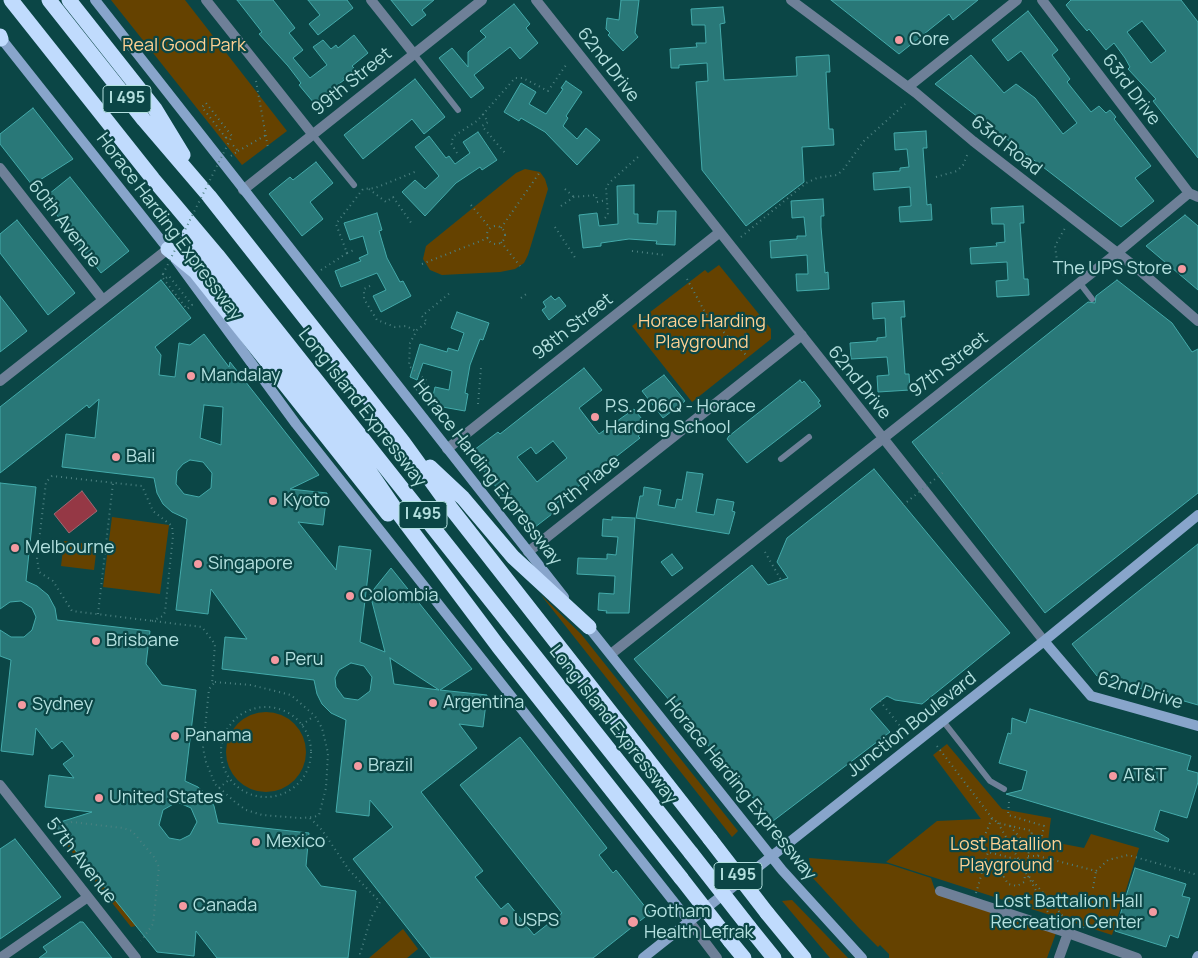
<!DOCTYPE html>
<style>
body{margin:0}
canvas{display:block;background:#0b4646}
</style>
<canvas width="1198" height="958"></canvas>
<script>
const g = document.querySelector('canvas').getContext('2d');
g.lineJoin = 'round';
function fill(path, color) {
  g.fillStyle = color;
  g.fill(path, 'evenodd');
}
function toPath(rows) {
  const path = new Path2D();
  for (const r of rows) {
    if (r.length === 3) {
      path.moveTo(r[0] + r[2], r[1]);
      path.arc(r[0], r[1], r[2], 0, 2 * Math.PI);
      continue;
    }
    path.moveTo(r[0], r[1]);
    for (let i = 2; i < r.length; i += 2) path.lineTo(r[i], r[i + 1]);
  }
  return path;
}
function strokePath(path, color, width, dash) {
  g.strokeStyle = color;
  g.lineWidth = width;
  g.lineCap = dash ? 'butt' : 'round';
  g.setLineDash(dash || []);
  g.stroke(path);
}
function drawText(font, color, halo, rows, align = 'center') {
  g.font = font + ' Manrope,sans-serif';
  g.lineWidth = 4.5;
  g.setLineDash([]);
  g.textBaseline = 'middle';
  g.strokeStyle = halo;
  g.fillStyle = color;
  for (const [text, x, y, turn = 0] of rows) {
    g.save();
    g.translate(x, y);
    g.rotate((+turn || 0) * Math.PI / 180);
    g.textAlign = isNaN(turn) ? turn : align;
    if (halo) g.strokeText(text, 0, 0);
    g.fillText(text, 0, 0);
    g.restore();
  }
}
fill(toPath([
 [111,0,185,0,287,131,242,165],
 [525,169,540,172,545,179,548,189,528,255,524,263,515,269,500,272,442,275,430,270,423,259,426,246,516,173],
 [719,265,771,329,771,339,692,402,632,326,705,270,708,273],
 [112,517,169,525,160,594,103,587],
 [64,541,97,545,94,570,61,566],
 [541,595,581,634,738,831,732,837],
 [266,752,40],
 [947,744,1002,809,1051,818,1048,841,1084,848,1091,834,1139,848,1112,935,886,862,937,821,981,819,933,755],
 [72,837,136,926,131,927,65,843,65,840],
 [809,858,888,864,931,878,936,893,1056,933,1047,958,889,958,889,954,880,945,878,947,858,927,812,877],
 [792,900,823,932,848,958,830,958,782,901],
 [403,929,418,949,407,958,369,958]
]), '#654200');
const water = toPath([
 [82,491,97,511,69,533,54,514,82,491]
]);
fill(water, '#953845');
strokePath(water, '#9e6a73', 1);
const building = toPath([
 [237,0,273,0,295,28,289,33,303,50,293,58,310,78,327,65,313,47,323,40,331,49,336,45,338,48,354,35,368,53,352,66,355,69,343,78,344,80,314,103,299,85,301,83,288,66,259,34,262,32,237,0],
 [308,0,347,0,353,8,318,35,309,24,320,15,308,0],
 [391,0,434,0,422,10,426,15,412,26,391,0],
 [621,0,639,0,635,33,638,37,623,51,608,35,610,33,606,29,607,18,619,20,621,0],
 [831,0,978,0,953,20,949,14,899,54,831,0],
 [1071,0,1181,0,1198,22,1198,158,1153,101,1156,99,1128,69,1130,67,1125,58,1114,43,1106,50,1089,29,1087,31,1076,18,1066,5,1071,0],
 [1142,21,1166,51,1151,63,1127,32,1142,21],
 [514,4,530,24,526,28,538,43,520,59,510,47,474,75,484,88,471,98,439,58,452,48,468,67,468,52,486,37,480,31,514,4],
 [723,7,725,23,720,24,724,80,797,76,796,57,829,55,830,72,826,72,829,129,833,129,834,145,802,147,804,182,746,226,702,170,696,82,708,81,707,63,679,65,679,68,671,68,670,49,697,47,696,43,706,43,705,25,692,25,691,9,723,7],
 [1028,11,1058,50,1052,55,1070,79,1067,82,1091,112,1099,106,1106,113,1110,110,1116,117,1114,119,1151,166,1135,178,1154,201,1121,227,935,84,971,55,1004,93,1016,84,1035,98,1063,134,1077,123,1021,51,1008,61,992,40,1028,11],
 [415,79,445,117,424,134,412,119,363,159,344,135,415,79],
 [566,81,582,92,566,116,568,118,563,126,577,139,586,128,600,140,577,165,545,132,521,118,519,121,504,112,521,83,536,92,529,104,546,114,563,89,561,88,566,81],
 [33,108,73,159,32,185,0,144,0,134,33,108],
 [926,131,927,148,923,148,927,205,931,204,932,220,900,222,899,207,911,206,910,187,874,190,873,173,900,171,900,168,909,167,907,149,895,150,894,133,926,131],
 [478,132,497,160,482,170,480,167,456,183,425,216,402,192,415,180,425,189,439,176,415,147,429,136,446,158,449,156,455,164,470,153,463,142,478,132],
 [316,162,333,183,310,202,323,219,302,236,269,194,290,177,293,180,316,162],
 [70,177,129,251,101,273,44,198,70,177],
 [634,185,634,214,638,214,638,223,657,224,658,211,676,211,675,245,656,244,657,241,629,239,601,243,601,246,583,248,579,215,597,213,599,226,618,224,617,186,634,185],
 [823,199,824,216,821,216,821,227,825,273,828,272,829,289,797,291,796,274,808,274,807,255,771,258,770,241,797,239,797,236,806,236,804,217,792,218,791,201,823,199],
 [1023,206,1024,223,1020,223,1024,279,1028,279,1029,295,997,297,996,281,1008,280,1007,262,971,264,970,248,997,246,996,243,1005,242,1004,224,992,224,991,208,1023,206],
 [377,213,382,230,379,231,387,258,400,282,403,281,411,296,381,312,373,296,386,290,377,273,341,287,335,271,361,261,359,258,368,254,363,236,350,240,344,223,377,213],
 [1185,215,1198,226,1198,290,1146,246,1185,215],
 [17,220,75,293,48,315,0,253,0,234,17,220],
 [161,280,191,318,155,347,161,355,159,375,175,377,179,343,190,345,204,334,229,367,230,362,319,475,290,489,327,493,323,525,298,522,336,570,339,546,371,550,360,642,385,652,370,594,391,568,472,669,440,690,487,695,483,727,459,724,477,748,421,792,483,871,475,877,501,909,508,903,534,935,562,913,460,785,520,737,607,848,599,855,613,873,616,870,650,913,593,958,431,958,353,859,393,827,370,800,369,816,336,812,346,720,331,713,322,704,317,694,314,680,222,669,225,637,247,639,211,589,208,614,176,610,187,519,172,512,163,504,157,493,154,478,62,467,66,434,95,438,99,399,89,408,87,405,0,473,0,407,161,280],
 [204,405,223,407,221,445,200,438,204,405],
 [190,460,203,462,212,473,211,488,199,497,184,494,176,484,177,471,183,464,190,460],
 [390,658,439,690,394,684,390,658],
 [351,663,364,666,372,677,370,691,358,700,344,698,336,687,335,678,339,670,351,663],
 [1117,280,1172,323,1192,352,1198,349,1198,493,1045,613,912,442,1088,302,1095,303,1096,296,1117,280],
 [0,296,27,331,0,352,0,296],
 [551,296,555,300,559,297,566,306,549,320,542,310,546,307,543,302,551,296],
 [904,301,905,317,901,317,905,374,909,374,910,390,878,392,877,376,889,375,887,357,851,359,850,343,877,341,877,338,886,337,885,318,873,319,872,303,904,301],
 [457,312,489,323,483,340,480,339,470,365,465,393,468,394,465,411,431,405,435,387,449,390,452,371,423,363,417,380,410,377,420,344,447,352,448,348,458,351,464,333,451,328,457,312],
 [584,368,602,390,579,408,599,434,634,409,649,428,638,436,640,438,548,510,552,514,530,531,470,453,498,432,500,434,584,368],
 [553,441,567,458,537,482,517,457,531,447,536,454,553,441],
 [664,375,685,401,663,418,642,391,664,375],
 [800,380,802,383,804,381,820,401,818,402,821,406,747,463,727,439,729,436,800,380],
 [874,469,1010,633,922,704,895,700,887,696,880,701,870,709,890,732,773,821,634,659,752,565,768,585,788,578,777,562,787,538,874,469],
 [687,472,703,474,696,512,714,515,717,499,734,502,732,511,735,512,729,534,636,518,640,496,643,496,644,487,661,490,658,505,675,508,677,499,682,500,687,472],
 [0,483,36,487,26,581,37,586,48,595,55,608,57,620,150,631,146,664,162,685,196,690,185,781,198,787,209,797,214,806,218,823,309,833,306,866,321,886,356,891,348,958,217,958,196,931,194,956,157,952,54,824,92,812,45,807,49,775,74,778,63,764,74,756,62,741,52,749,36,728,33,755,1,751,11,660,0,656,0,630,11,637,24,637,32,630,36,617,32,608,21,601,10,602,0,609,0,483],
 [177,802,191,808,197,822,190,835,180,840,169,838,159,825,163,810,177,802],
 [612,517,635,518,629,613,606,613,607,611,598,610,599,593,614,594,615,576,577,574,578,558,607,559,607,554,616,555,618,537,602,536,603,519,612,520,612,517],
 [1198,544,1198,705,1097,676,1072,644,1198,544],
 [672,554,683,568,672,576,661,562,672,554],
 [1030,709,1191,756,1187,770,1198,773,1198,782,1187,818,1160,810,1154,830,1169,839,1168,842,1006,794,1022,790,1027,771,999,763,1008,733,1011,734,1012,718,1026,723,1030,709],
 [15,839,61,897,0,939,0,849,15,839],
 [1135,868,1186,884,1182,896,1190,898,1178,938,1170,935,1166,947,1115,931,1135,868],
 [80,922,83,922,112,958,39,958,47,952,43,947,80,922]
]);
fill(building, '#297878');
strokePath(building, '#43aaaa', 1);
strokePath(toPath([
 [256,81,268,148],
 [483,114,488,122,482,126,505,153],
 [226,138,202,107,206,103,232,136,230,140],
 [238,151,266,135],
 [457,153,451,143,454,136,477,121,515,78,523,78,548,91,566,65],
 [231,156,238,151,232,144],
 [936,177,957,171,963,165,968,153],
 [369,189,386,202,393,197,412,224],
 [565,189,574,197],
 [471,205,490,228],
 [561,206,574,197,596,195,597,202,607,200],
 [605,218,608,215,606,188,609,183,639,156],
 [496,235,9],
 [555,227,576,259],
 [501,228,540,172],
 [741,237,806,183,817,178,837,175,843,170,864,141,905,104],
 [501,242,520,266],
 [632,251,664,255],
 [347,253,356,249],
 [422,264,488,238],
 [321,270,347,253,336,224,363,189,375,188,417,171],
 [163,274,162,277,187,309,192,305,169,276],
 [1064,275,1058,268,1055,246,1065,228],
 [687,279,706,314,748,357],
 [370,286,364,289,364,299,377,320,395,327,406,326,416,331],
 [521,298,529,292],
 [416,390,427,381,409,366,410,343,417,330,427,322,422,316,451,292],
 [478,404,481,368],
 [765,552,781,580],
 [98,614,113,483],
 [152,621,163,616,165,612,173,536,172,526,153,511,142,486,52,476,46,482,37,558,39,572,53,581,72,611,202,627,215,644,212,684],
 [215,682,251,685,291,695,315,716,322,728,328,753,326,788,319,815,314,817,300,818,262,815,246,810,235,802,215,784,206,762,203,748,209,689,215,682],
 [880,701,904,731],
 [266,752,45],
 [302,725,314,716],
 [937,746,992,818,998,823,1032,831,1024,882,1017,886,1008,884,1004,877,1010,858],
 [219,788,230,779],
 [1009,802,1008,815,1044,826,1038,856],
 [310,818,322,830,349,870,380,902,371,918,360,954,361,958],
 [998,823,1019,860],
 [1010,826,1029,848],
 [53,831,72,822,123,828,132,831,154,857,159,867,153,924,141,941],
 [980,847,992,818],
 [962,850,980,847,988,852],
 [1028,856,1038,856,1096,871,1108,860,1128,855,1198,875],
 [1026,873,1067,921],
 [1028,876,1050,916],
 [1093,888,1096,871],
 [976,893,988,852,1027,862],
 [1083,928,1088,915]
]), '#4c8181', 2, [1, 4]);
strokePath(toPath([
 [414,54,458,110],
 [313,135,354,185],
 [1079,282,1092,299],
 [781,459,809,437],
 [943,721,990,781,1004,789]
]), '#6e8098', 6);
strokePath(toPath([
 [206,0,313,135],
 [371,0,414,54],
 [536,0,1044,641],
 [791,0,916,93,973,141,1138,269,1198,321],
 [1042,0,1189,193,1198,197],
 [908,87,1017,0],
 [0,168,103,300],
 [243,190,482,0],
 [0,381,168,249],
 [447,449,720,232],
 [528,552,802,335],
 [611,654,1117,253,1189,193],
 [0,785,136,958],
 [940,891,1068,933,1137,958],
 [689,921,717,958],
 [0,958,88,897],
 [1059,958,1068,933]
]), '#6e8098', 10);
strokePath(toPath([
 [95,0,564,597],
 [0,37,168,249,296,424,689,921],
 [586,624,782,870,862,958],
 [1044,641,1091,696,1198,726],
 [643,958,1044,641,1198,515],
 [1197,958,1198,956]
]), '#88a5cb', 10);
strokePath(toPath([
 [11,0,153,179,217,255,691,853],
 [49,0,144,120,209,196,403,442,450,507,710,839],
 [69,0,155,109,183,155],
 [0,36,1,39],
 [189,234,207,262,354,449,396,510,498,646,681,878],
 [168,249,196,272,388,514],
 [430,467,463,498,513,557,589,627],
 [767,913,804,958],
 [749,927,774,958],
 [730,941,744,958]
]), '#c0dbfd', 15);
strokePath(toPath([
 [226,138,228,136],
 [163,274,230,140],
 [166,278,169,276],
 [903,505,945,471]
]), '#4c8181', 2, [1, 4]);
strokePath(toPath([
 [710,839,767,913],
 [691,853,749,927],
 [681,878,730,941]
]), '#c0dbfd', 15);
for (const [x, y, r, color] of [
 [899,40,5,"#f49aa1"],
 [1182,269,5,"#f49aa1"],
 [191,376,5,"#f49aa1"],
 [595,417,5,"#f49aa1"],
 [116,457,5,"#f49aa1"],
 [273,501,5,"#f49aa1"],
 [15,548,5,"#f49aa1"],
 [198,564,5,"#f49aa1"],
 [350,596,5,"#f49aa1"],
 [96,641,5,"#f49aa1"],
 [275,660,5,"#f49aa1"],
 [433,703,5,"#f49aa1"],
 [22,705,5,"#f49aa1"],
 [175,736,5,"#f49aa1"],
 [358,766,5,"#f49aa1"],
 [1113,776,5,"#f49aa1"],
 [99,798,5,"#f49aa1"],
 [256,842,5,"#f49aa1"],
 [183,906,5,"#f49aa1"],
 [1153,912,5,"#f49aa1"],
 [504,921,5,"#f49aa1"],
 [633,922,6,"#f49aa1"]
]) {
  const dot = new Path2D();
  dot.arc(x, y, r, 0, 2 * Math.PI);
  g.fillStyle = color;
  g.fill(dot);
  strokePath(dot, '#0b4646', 2);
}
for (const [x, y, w] of [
 [127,99,48],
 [423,515,48],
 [738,876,48]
]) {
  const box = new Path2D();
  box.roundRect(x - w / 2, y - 13.5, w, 27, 4);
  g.fillStyle = '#0b4646';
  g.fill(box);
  strokePath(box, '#b3e0df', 1);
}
drawText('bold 16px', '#b3e0df', null, [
 ["I 495",127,99],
 ["I 495",423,515],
 ["I 495",738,876]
]);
drawText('18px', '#b3e0df', '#0b4646', [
 ["Core",909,40],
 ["The UPS Store",1172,269,"right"],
 ["Mandalay",201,376],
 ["P.S. 206Q - Horace",605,407],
 ["Harding School",605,428],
 ["Bali",126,457],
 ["Kyoto",283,501],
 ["Melbourne",25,548],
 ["Singapore",208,564],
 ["Colombia",360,596],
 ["Brisbane",106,641],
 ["Peru",285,660],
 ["Argentina",443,703],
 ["Sydney",32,705],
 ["Panama",185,736],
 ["Brazil",368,766],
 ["AT&T",1123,776],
 ["United States",109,798],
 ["Mexico",266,842],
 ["Lost Battalion Hall",1143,902,"right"],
 ["Recreation Center",1143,923,"right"],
 ["Canada",193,906],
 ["Gotham",644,912],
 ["Health Lefrak",644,933],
 ["USPS",514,921]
], 'left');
drawText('18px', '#fed193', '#0b4646', [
 ["Real Good Park",184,46],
 ["Horace Harding",702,322],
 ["Playground",702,343],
 ["Lost Batallion",1006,845],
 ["Playground",1006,866]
]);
drawText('18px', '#b3e0df', '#0b4646', [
 ["62nd Drive",608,65,52],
 ["99th Street",352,82,-39],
 ["63rd Drive",1131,90,53],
 ["63rd Road",1006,146,38],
 ["60th Avenue",64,224,52],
 ["Horace Harding Expressway",169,227,53],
 ["98th Street",573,327,-38],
 ["97th Street",949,365,-38],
 ["62nd Drive",859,383,51],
 ["Long Island Expressway",362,408,52],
 ["Horace Harding Expressway",487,473,52],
 ["97th Place",584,486,-38],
 ["62nd Drive",1140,691,17],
 ["Long Island Expressway",613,725,52],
 ["Junction Boulevard",912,725,-38],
 ["Horace Harding Expressway",740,789,51],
 ["57th Avenue",81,861,52]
]);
</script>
